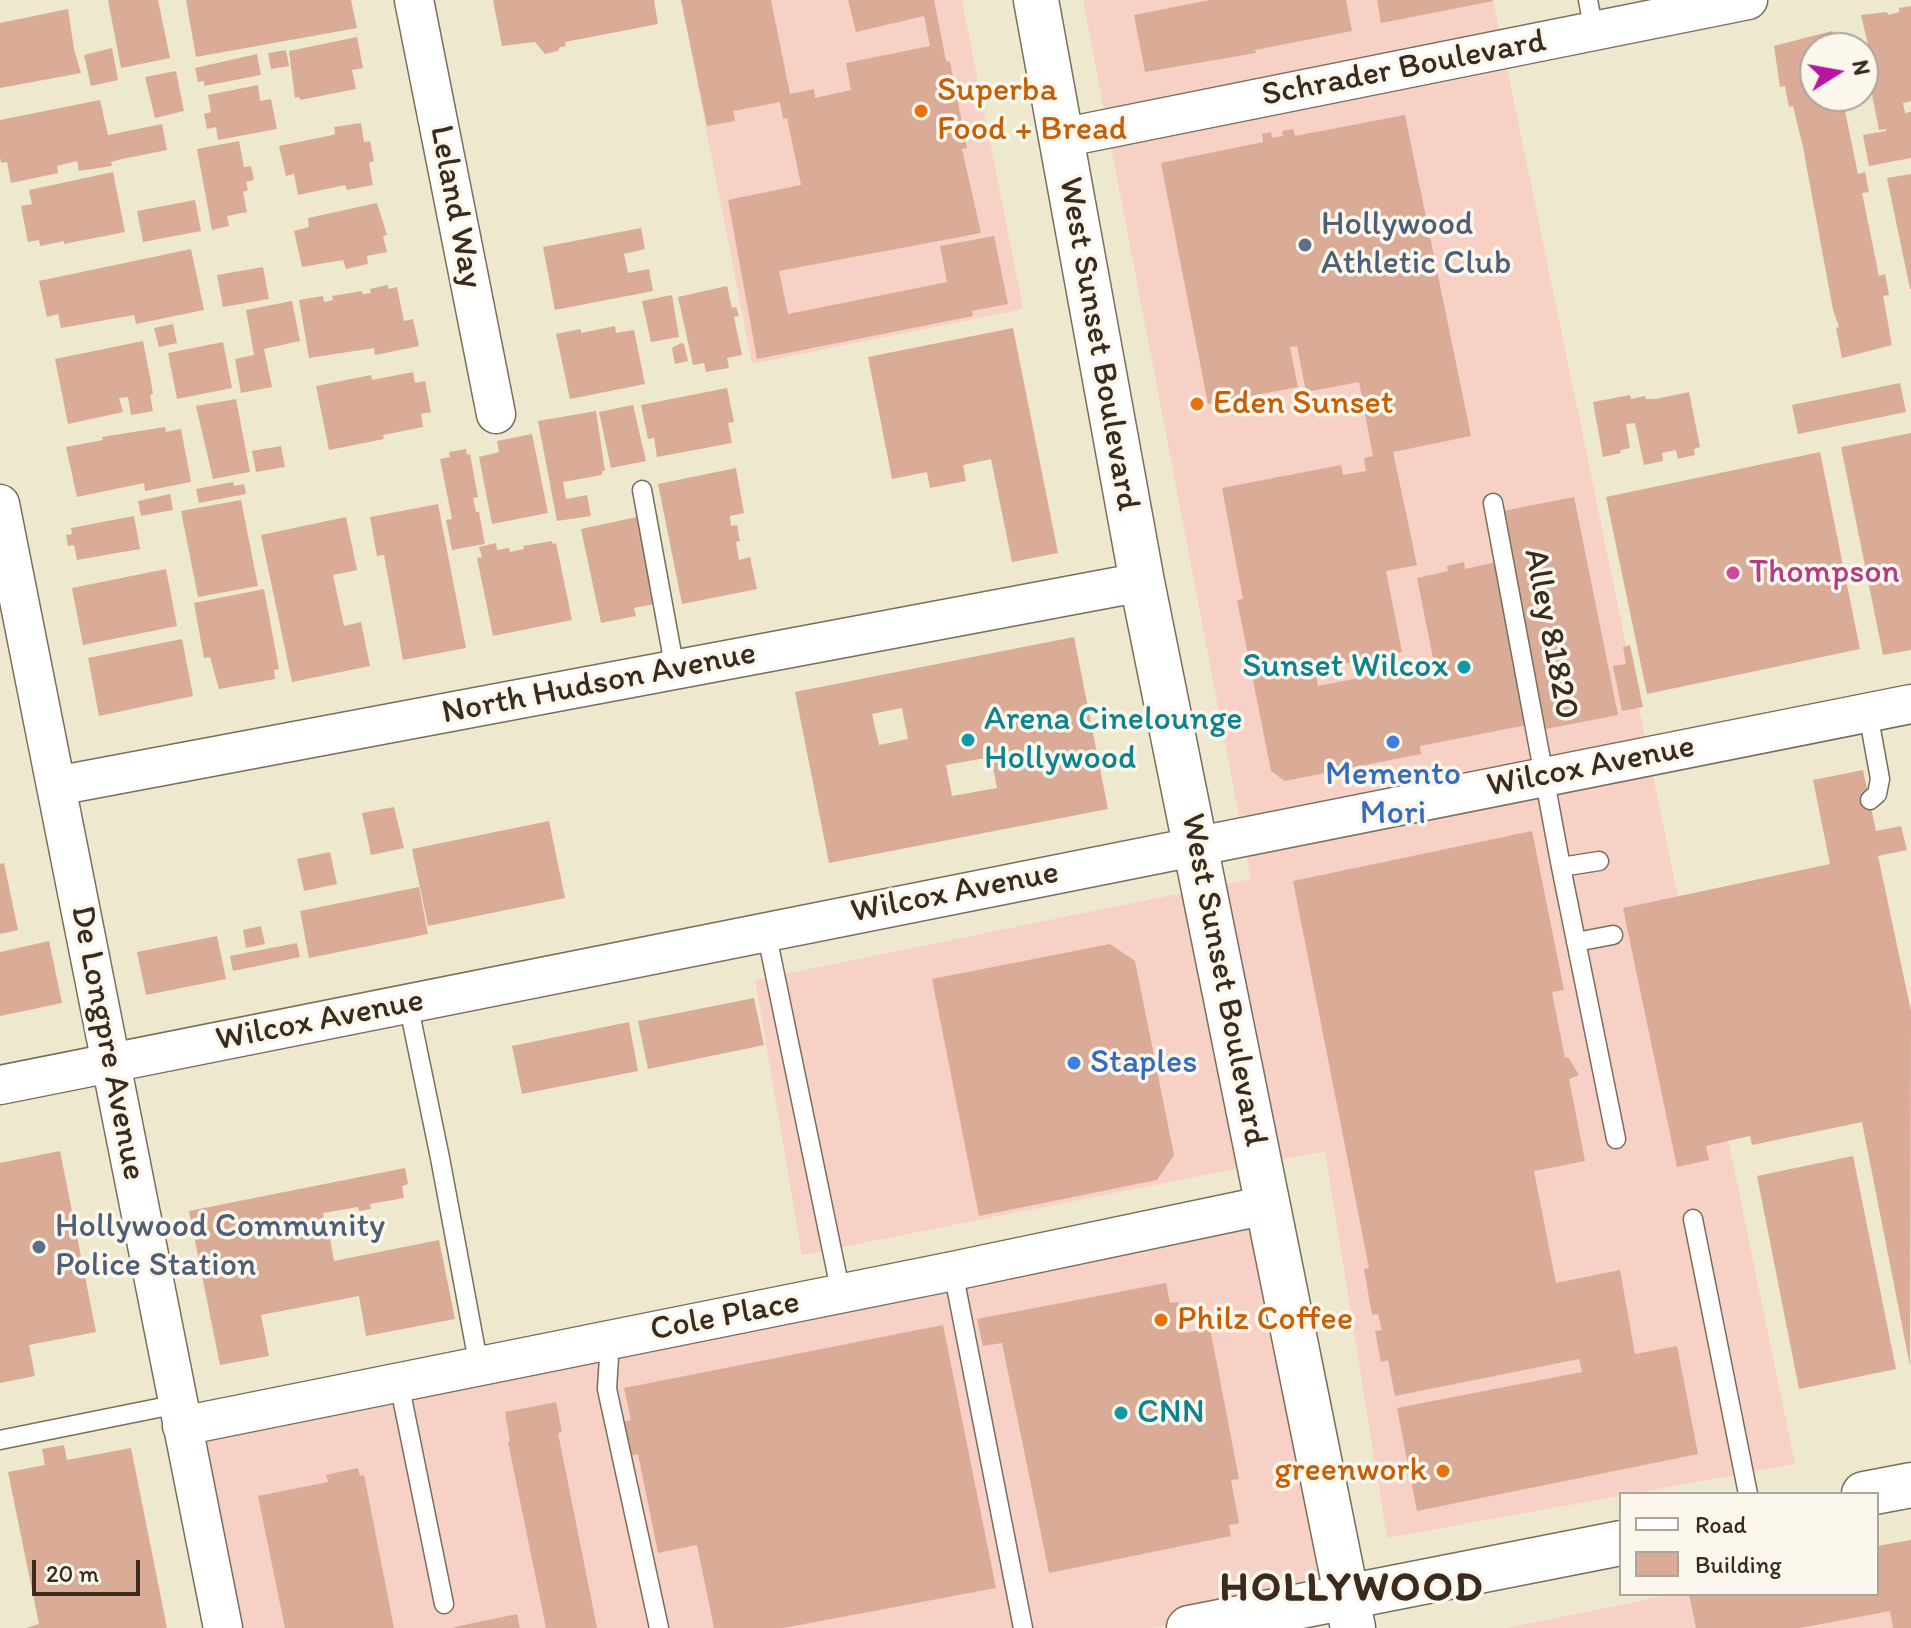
<!DOCTYPE html>
<style>
body{margin:0}
#map{position:relative;width:1911px;height:1628px;overflow:hidden;background:#eee9ce;font-family:Itim,sans-serif}
canvas{display:block}
.legend{position:absolute;left:1619px;top:1492px;width:260px;height:104px;box-sizing:border-box;background:#fbf7ec;border:2px solid #aea59a;margin:0;padding:10px 14px;list-style:none;font-size:24px;color:#3b2a1e}
.legend li{display:flex;align-items:center;gap:16px;height:40px}
.legend b{width:40px;border:2px solid #aea59a}
.north{position:absolute;left:1799px;top:32px;width:80px;height:80px;box-sizing:border-box;background:#fbf7ec;border:2px solid #aea59a;border-radius:50%;rotate:79deg;font-size:22px;font-weight:700;line-height:32px;text-align:center;color:#3b2a1e}
.north::after{content:'';display:block;margin:auto;width:28px;height:36px;background:#b5179e;clip-path:polygon(50% 0,100% 100%,50% 72%,0 100%)}
.scale{position:absolute;left:32px;top:1560px;width:108px;height:36px;box-sizing:border-box;border:4px solid #3b2a1e;border-top:0;padding-left:10px;font-size:24px;line-height:28px;white-space:nowrap;color:#3b2a1e;-webkit-text-stroke:6px #fbf7ec;paint-order:stroke}
</style>
<div id="map">
<canvas width="1911" height="1628"></canvas>
<ul class="legend">
<li><b style="height:10px;background:#fff"></b>Road</li>
<li><b style="height:22px;background:#daab96"></b>Building</li>
</ul>
<div class="north">N</div>
<div class="scale">20 m</div>
</div>
<script>
const g = document.querySelector('canvas').getContext('2d');
g.lineJoin = 'round';
function fill(path, color) {
  g.fillStyle = color;
  g.fill(path, 'evenodd');
}
function toPath(rows) {
  const path = new Path2D();
  for (const r of rows) {
    path.moveTo(r[0], r[1]);
    for (let i = 2; i < r.length; i += 2) path.lineTo(r[i], r[i + 1]);
  }
  return path;
}
function strokePath(path, color, width, dash) {
  g.strokeStyle = color;
  g.lineWidth = width;
  g.lineCap = dash ? 'butt' : 'round';
  g.setLineDash(dash || []);
  g.stroke(path);
}
function drawText(font, color, halo, rows, align = 'center') {
  g.font = font + ' Itim,sans-serif';
  g.lineWidth = 7;
  g.setLineDash([]);
  g.textBaseline = 'middle';
  g.strokeStyle = halo;
  g.fillStyle = color;
  for (const [text, x, y, turn = 0] of rows) {
    g.save();
    g.translate(x, y);
    g.rotate((+turn || 0) * Math.PI / 180);
    g.textAlign = isNaN(turn) ? turn : align;
    if (halo) g.strokeText(text, 0, 0);
    g.fillText(text, 0, 0);
    g.restore();
  }
}
fill(toPath([
 [681,0,962,0,1023,309,752,364],
 [1083,0,1493,0,1795,1464,1387,1538,1325,1151,802,1255,755,980,1251,879],
 [1263,1216,1336,1591,1152,1628,1028,1628,959,1275],
 [948,1279,1017,1628,229,1628,188,1433],
 [1675,1594,1877,1594,1911,1628,1506,1628]
]), '#f7d1c6');
fill(toPath([
 [108,0,158,0,170,58,121,68],
 [186,0,351,0,357,28,196,57],
 [493,0,654,0,658,24,565,42,566,46,560,47,558,51,545,54,535,42,502,46],
 [681,0,771,0,790,94,814,89,815,98,851,90,846,63,930,46,924,16,856,32,848,0,934,0,946,61,950,62,967,148,962,149,981,233,779,271,788,314,947,282,940,246,994,236,1008,304,972,311,973,316,757,359,728,200,801,185,787,118,783,119,780,102,733,111,735,121,707,126],
 [1209,0,1346,0,1352,31,1255,50,1256,53,1145,72,1134,15],
 [1377,0,1493,0,1493,1,1381,23],
 [1911,6,1911,101,1903,103,1905,113,1911,112,1911,158,1869,166,1863,135,1886,131,1886,129,1879,130,1864,54,1870,53,1861,15,1887,12,1888,15,1899,12,1899,8],
 [68,9,74,49,81,73,0,88,0,23],
 [1832,31,1836,48,1815,48,1815,96,1842,96,1858,174,1865,172,1869,192,1862,193,1879,276,1885,274,1889,295,1883,296,1892,345,1842,358,1836,328,1839,327,1833,310,1803,147,1793,106,1789,107,1785,86,1780,87,1774,46],
 [357,37,363,68,352,70,356,89,300,100,299,97,295,98,289,51],
 [112,48,118,80,91,86,84,55],
 [286,50,289,66,271,69,268,53],
 [257,54,261,75,204,86,204,81,198,82,195,68],
 [176,71,184,111,155,118,145,77],
 [258,85,260,101,271,99,277,129,218,140,216,127,207,129,204,114,211,112,208,95],
 [100,100,108,135,162,124,167,150,122,159,111,162,112,166,79,171,77,161,57,166,58,173,11,183,7,162,1,163,0,157,0,120],
 [1405,115,1471,436,1393,452,1417,565,1386,571,1402,652,1315,670,1318,686,1434,663,1417,578,1448,571,1447,566,1464,562,1465,569,1496,562,1527,725,1420,746,1421,754,1285,781,1271,771,1237,600,1243,599,1222,488,1341,465,1343,475,1366,471,1364,458,1373,456,1359,382,1306,392,1297,346,1290,347,1298,387,1208,404,1161,163,1263,142,1262,134,1271,132,1272,138,1283,136,1282,131,1293,129,1295,136],
 [361,123,364,142,370,141,374,161,369,163,373,185,347,190,345,185,298,195,294,174,286,176,279,146,333,135,335,133,334,127],
 [239,141,244,167,251,166,254,180,246,182,248,190,243,192,247,212,227,216,229,226,212,230,197,149],
 [113,172,125,232,64,244,64,241,40,246,39,240,28,242,21,206,32,204,29,190],
 [1911,174,1911,289,1910,289,1887,178],
 [195,200,201,231,143,242,137,211],
 [377,203,387,235,383,236,387,252,367,256,368,264,346,269,343,260,302,267,294,231,309,227,308,218],
 [641,228,645,249,624,254,628,273,649,269,653,291,555,310,543,247],
 [191,249,204,310,136,324,134,315,61,328,58,314,47,317,39,281],
 [263,267,269,299,223,307,217,275],
 [388,285,388,289,397,287,404,321,413,319,419,346,375,355,374,348,309,358,299,300,323,296,324,302,333,300,332,296,362,291,363,294,371,293,370,289],
 [727,286,732,308,736,307,739,316,734,317,742,355,727,358,729,368,706,372,704,363,693,365,678,297],
 [672,295,679,337,651,342,642,301],
 [292,301,300,341,264,349,272,387,241,393,235,359,254,355,246,310],
 [173,324,177,343,159,347,154,328],
 [615,326,616,333,634,330,645,384,570,399,556,334,581,329,581,333],
 [1013,328,1058,553,1012,562,991,459,963,465,966,481,930,488,927,472,892,479,868,357],
 [143,341,151,382,153,394,150,395,153,411,131,415,128,397,119,398,123,412,68,424,55,359],
 [223,342,232,388,177,399,168,353],
 [681,343,684,344,688,361,675,364,672,348],
 [413,372,415,383,425,381,431,412,421,414,423,427,383,435,384,439,329,450,316,386,371,375,372,380],
 [1900,383,1906,412,1798,434,1792,405],
 [727,388,734,422,728,423,732,443,657,457,654,438,648,439,641,405],
 [1689,392,1700,447,1694,449,1695,455,1678,459,1676,450,1662,453,1663,461,1644,465,1635,423,1626,424,1630,448,1620,450,1621,453,1603,457,1593,402,1630,395,1631,399,1645,396,1646,399,1656,399],
 [236,399,250,472,213,479,196,406],
 [633,405,646,461,611,468,599,412],
 [596,411,605,471,602,471,602,475,563,482,566,499,587,495,591,516,557,521,538,421],
 [165,427,166,432,181,429,191,482,145,491,144,483,77,497,66,447,103,440,102,437],
 [1911,433,1911,650,1883,655,1841,447],
 [532,434,548,513,492,524,479,457,499,452,497,441],
 [281,446,285,467,256,472,252,451],
 [466,449,467,455,470,454,478,497,473,498,476,512,479,512,485,544,452,550,446,520,452,519,440,459,450,457,449,452],
 [1820,452,1860,649,1647,694,1606,497],
 [736,468,744,513,730,516,731,526,737,525,740,541,736,542,739,560,750,557,757,589,682,604,658,484],
 [233,482,234,486,244,484,246,494,199,503,196,489],
 [170,494,173,510,141,516,138,501],
 [1574,497,1618,715,1546,729,1503,511],
 [241,500,258,586,198,597,181,511],
 [438,504,466,648,403,660,384,555,377,556,370,517],
 [134,516,140,549,77,560,74,545,68,546,66,535,72,534,71,528],
 [346,517,357,570,333,575,344,626,361,622,370,666,292,682,261,535],
 [637,517,655,604,634,608,636,616,601,623,581,529],
 [552,541,553,544,556,543,572,620,493,636,477,558,482,557,479,547,496,543,497,550,509,548,510,552,524,549,523,546],
 [166,569,177,626,83,645,72,588],
 [264,589,279,669,274,670,275,679,219,689,210,657,204,658,194,603],
 [1074,637,1108,809,829,863,795,692],
 [902,708,908,739,879,745,872,714],
 [991,757,997,788,952,796,946,765],
 [182,639,193,696,99,716,88,658],
 [1630,645,1643,707,1622,711,1613,666,1626,664,1623,647],
 [1863,770,1876,831,1901,826,1907,850,1878,856,1911,1011,1910,1366,1862,1122,1752,1145,1750,1136,1706,1146,1709,1160,1677,1167,1623,908,1830,864,1813,780],
 [394,807,404,848,371,855,362,813],
 [549,821,565,898,428,926,412,849],
 [1532,831,1564,990,1552,992,1565,1058,1568,1057,1579,1075,1569,1079,1585,1161,1534,1171,1556,1283,1620,1270,1635,1354,1677,1346,1698,1454,1417,1511,1397,1408,1582,1372,1579,1359,1395,1396,1388,1360,1381,1362,1375,1331,1382,1330,1378,1314,1372,1315,1364,1269,1369,1268,1293,881],
 [330,852,337,884,304,891,297,859],
 [4,863,18,930,0,934,0,864],
 [419,887,428,934,309,958,300,911],
 [261,926,265,944,246,948,243,930],
 [217,936,226,979,146,995,137,952],
 [49,941,62,1003,0,1016,0,952],
 [297,943,300,957,233,971,230,956],
 [1110,944,1135,961,1174,1155,1157,1180,979,1216,932,979],
 [754,998,764,1045,648,1069,638,1021],
 [629,1022,638,1071,522,1094,512,1046],
 [60,1151,96,1332,29,1345,35,1376,0,1383,0,1163],
 [1853,1156,1896,1369,1799,1389,1757,1176],
 [405,1168,408,1184,402,1186,404,1198,370,1204,371,1209,359,1211,358,1207,323,1213,324,1218,317,1220,320,1234,329,1233,334,1261,439,1240,455,1319,366,1336,359,1296,261,1315,269,1356,220,1365,189,1211],
 [1166,1283,1170,1303,1178,1302,1185,1333,1210,1328,1239,1479,1231,1480,1239,1523,1229,1525,1231,1536,1049,1573,1002,1343,983,1346,977,1319],
 [943,1325,996,1588,783,1628,714,1628,697,1545,658,1553,638,1454,629,1456,623,1422,631,1420,624,1388],
 [556,1402,562,1432,558,1433,597,1628,546,1628,508,1442,510,1442,505,1412],
 [64,1445,67,1460,131,1448,167,1628,26,1628,39,1624,8,1472,45,1465,42,1449],
 [358,1468,360,1476,364,1475,394,1628,285,1628,258,1496,328,1482,326,1475],
 [1911,1540,1911,1628,1893,1628,1890,1611,1800,1628,1696,1628,1689,1594,1877,1594,1877,1546],
 [517,1614,520,1628,455,1628,454,1627]
]), '#daab96');
const service = toPath([
 [1588,0,1594,31],
 [642,490,675,670],
 [1493,503,1561,867,1599,861],
 [1868,713,1880,779,1877,794,1870,800],
 [1561,867,1616,1139],
 [766,931,841,1294],
 [1576,942,1613,935],
 [408,1003,440,1158,479,1367],
 [1693,1219,1748,1494],
 [953,1271,1023,1628],
 [610,1341,607,1389,659,1628],
 [399,1383,444,1604],
 [0,1440,178,1404]
]);
const minor = toPath([
 [414,0,496,414],
 [1061,138,1748,0],
 [0,504,223,1628],
 [56,786,1142,582],
 [0,1085,1911,704],
 [182,1426,953,1271,1267,1205]
]);
const secondary = toPath([
 [1864,1494,1911,1485],
 [1189,1628,1621,1543]
]);
const primary = toPath([
 [1036,0,1142,582,1353,1628]
]);
strokePath(service, '#7a6d5c', 21);
strokePath(minor, '#7a6d5c', 41);
strokePath(secondary, '#7a6d5c', 47);
strokePath(primary, '#7a6d5c', 47);
strokePath(service, '#fff', 18);
strokePath(minor, '#fff', 38);
strokePath(secondary, '#fff', 44);
strokePath(primary, '#fff', 44);
for (const [x, y, r, color] of [
 [921,111,8,"#e8710a"],
 [1305,245,8,"#5c6f8a"],
 [1197,404,8,"#e8710a"],
 [1733,573,8,"#d1479c"],
 [1464,667,8,"#0f9aa8"],
 [968,740,8,"#0f9aa8"],
 [1393,742,8,"#3f7fe0"],
 [1074,1063,8,"#3f7fe0"],
 [39,1247,8,"#5c6f8a"],
 [1161,1320,8,"#e8710a"],
 [1121,1413,8,"#0f9aa8"],
 [1443,1471,8,"#e8710a"]
]) {
  const dot = new Path2D();
  dot.arc(x, y, r, 0, 2 * Math.PI);
  g.fillStyle = color;
  g.fill(dot);
  strokePath(dot, '#fbf7ec', 3);
}
drawText('34px', '#3b2a1e', '#fbf7ec', [
 ["Schrader Boulevard",1404,69,-11],
 ["Leland Way",455,207,79],
 ["West Sunset Boulevard",1098,344,80],
 ["Alley 81820",1550,634,79],
 ["North Hudson Avenue",599,684,-11],
 ["Wilcox Avenue",1591,767,-11],
 ["Wilcox Avenue",955,893,-11],
 ["West Sunset Boulevard",1223,980,79],
 ["Wilcox Avenue",320,1021,-11],
 ["De Longpre Avenue",107,1043,79],
 ["Cole Place",725,1317,-11]
]);
drawText('34px', '#c56008', '#fbf7ec', [
 ["Superba",937,91],
 ["Food + Bread",937,130],
 ["Eden Sunset",1213,404],
 ["Philz Coffee",1177,1320],
 ["greenwork",1427,1471,"right"]
], 'left');
drawText('34px', '#4e5e75', '#fbf7ec', [
 ["Hollywood",1321,225],
 ["Athletic Club",1321,264],
 ["Hollywood Community",55,1227],
 ["Police Station",55,1266]
], 'left');
drawText('34px', '#b23c85', '#fbf7ec', [
 ["Thompson",1749,573]
], 'left');
drawText('34px', '#0d838f', '#fbf7ec', [
 ["Sunset Wilcox",1448,667,"right"],
 ["Arena Cinelounge",984,720],
 ["Hollywood",984,759],
 ["CNN",1137,1413]
], 'left');
drawText('34px', '#366cbe', '#fbf7ec', [
 ["Memento",1393,775],
 ["Mori",1393,814],
 ["Staples",1090,1063,"left"]
]);
g.letterSpacing = '2px';
drawText('bold 42px', '#3b2a1e', '#fbf7ec', [
 ["HOLLYWOOD",1352,1589]
]);
g.letterSpacing = '0px';
</script>
